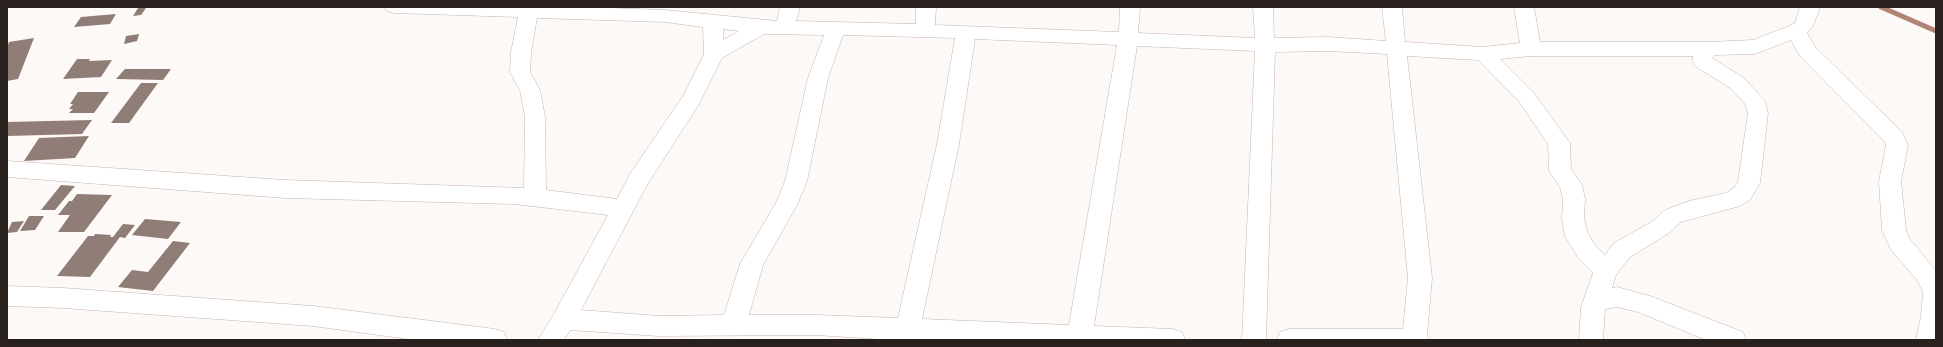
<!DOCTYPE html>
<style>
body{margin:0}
#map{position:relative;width:1943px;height:347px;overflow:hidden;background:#fdf9f7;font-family:Roboto,sans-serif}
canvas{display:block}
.frame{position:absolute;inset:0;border:8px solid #28211e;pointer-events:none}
</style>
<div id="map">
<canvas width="1943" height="347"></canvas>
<div class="frame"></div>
</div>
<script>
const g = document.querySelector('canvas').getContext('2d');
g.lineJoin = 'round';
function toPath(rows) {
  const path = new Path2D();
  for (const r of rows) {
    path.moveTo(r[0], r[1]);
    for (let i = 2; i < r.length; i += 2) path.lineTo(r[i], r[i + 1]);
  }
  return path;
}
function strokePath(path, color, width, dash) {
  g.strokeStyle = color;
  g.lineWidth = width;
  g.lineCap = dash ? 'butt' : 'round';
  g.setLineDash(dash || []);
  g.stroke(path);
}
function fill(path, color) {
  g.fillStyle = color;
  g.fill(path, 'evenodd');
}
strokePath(toPath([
 [1881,7,1936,31]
]), '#b08375', 5);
fill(toPath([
 [138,8,146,8,141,15,133,16],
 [116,14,110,24,74,27,81,17],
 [139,34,137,41,124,44,126,36],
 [34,38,18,79,7,81,7,48,9,42],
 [77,59,90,59,89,61,112,60,101,77,63,79],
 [125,69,171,69,163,80,116,79],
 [141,83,158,83,129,123,111,123],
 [78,92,109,92,94,113,69,113,73,109,69,109,73,104,70,104],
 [92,120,82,134,7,136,7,122],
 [89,136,75,158,24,161,39,138],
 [61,185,75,186,55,210,41,210],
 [77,194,112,195,84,232,58,232,70,215,58,215,69,201,72,201],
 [29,216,44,216,35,230,20,231],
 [145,219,181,222,168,239,132,235],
 [24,221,17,232,7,233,12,222],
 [123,224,135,225,125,238,120,237,90,277,57,276,88,236,94,236,95,234,111,235,110,237,113,237],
 [173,241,190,243,153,291,118,287,132,270,148,272]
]), '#907d77');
const minor = toPath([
 [384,7,583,7,665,10,777,21,780,7,800,7,796,21,916,24,916,7,936,7,935,25,1119,32,1120,7,1140,7,1138,33,1255,38,1253,7,1273,7,1274,38,1328,37,1386,41,1382,7,1402,7,1405,42,1483,47,1520,43,1514,7,1534,7,1540,42,1709,42,1753,40,1789,26,1795,23,1800,7,1820,7,1813,26,1807,33,1815,47,1902,132,1908,146,1901,181,1906,230,1909,238,1936,271,1936,340,1916,340,1921,316,1923,292,1917,280,1891,250,1882,230,1879,181,1886,146,1885,142,1800,56,1791,40,1755,54,1715,55,1712,58,1744,78,1765,101,1768,113,1760,183,1750,200,1740,206,1681,222,1669,233,1630,257,1616,275,1612,288,1617,287,1650,296,1743,332,1746,340,1706,340,1638,312,1617,307,1605,309,1603,340,1579,340,1581,307,1593,273,1579,259,1565,236,1562,219,1563,199,1560,187,1549,171,1548,144,1520,103,1478,60,1407,56,1432,278,1427,335,1429,340,1277,340,1280,332,1289,329,1403,329,1408,278,1387,54,1328,51,1275,52,1266,340,1242,340,1255,51,1137,46,1094,326,1173,329,1182,332,1185,340,893,340,816,335,659,336,570,330,564,340,538,340,555,312,608,215,514,204,285,198,7,177,7,161,285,180,524,188,525,117,520,90,510,72,511,52,518,17,394,13,387,11,384,7],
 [537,18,665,22,703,27,704,54,683,96,630,174,617,199,546,190,545,117,540,90,530,72,531,52,537,18],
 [723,29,739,31,723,40,723,29],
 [764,34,824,35,808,78,785,181,776,203,740,264,724,315,659,316,581,310,647,185,699,104,722,58,764,34],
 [843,35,955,38,937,144,898,318,816,315,749,315,763,265,797,205,807,181,828,78,843,35],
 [975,39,1117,45,1069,325,922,319,959,144,975,39],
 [1531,56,1693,56,1692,61,1695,66,1730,88,1745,104,1748,113,1738,182,1734,188,1726,193,1689,201,1665,210,1653,221,1614,243,1605,255,1595,245,1588,234,1584,219,1585,199,1582,185,1571,169,1570,143,1534,93,1500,59,1531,56],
 [7,286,63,288,313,306,495,329,504,332,507,340,415,340,313,326,63,308,7,306,7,286]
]);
strokePath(minor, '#c7b3ad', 1);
fill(minor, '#fff');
</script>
